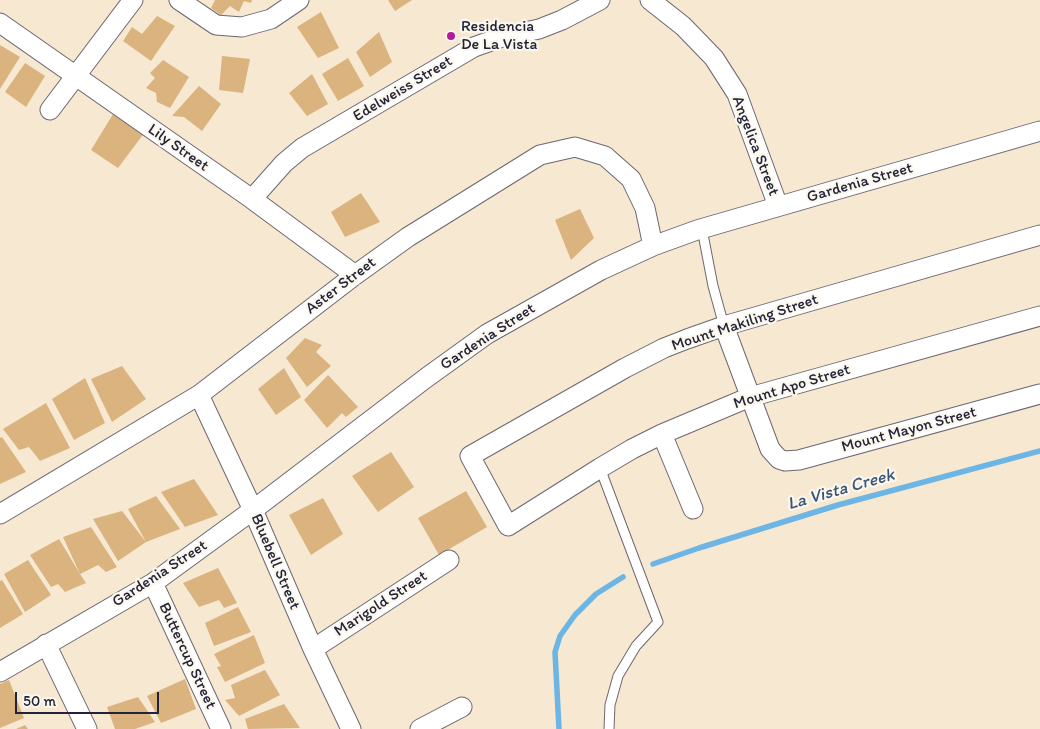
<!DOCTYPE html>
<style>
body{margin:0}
#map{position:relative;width:1040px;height:729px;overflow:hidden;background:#f7e8d2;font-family:Itim,sans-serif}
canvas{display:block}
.scale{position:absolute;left:15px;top:692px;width:144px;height:22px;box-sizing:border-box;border:2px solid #22223b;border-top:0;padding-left:6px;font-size:15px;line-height:18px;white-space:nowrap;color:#22223b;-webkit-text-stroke:4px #fbf7ec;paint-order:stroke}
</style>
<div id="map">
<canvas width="1040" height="729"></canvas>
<div class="scale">50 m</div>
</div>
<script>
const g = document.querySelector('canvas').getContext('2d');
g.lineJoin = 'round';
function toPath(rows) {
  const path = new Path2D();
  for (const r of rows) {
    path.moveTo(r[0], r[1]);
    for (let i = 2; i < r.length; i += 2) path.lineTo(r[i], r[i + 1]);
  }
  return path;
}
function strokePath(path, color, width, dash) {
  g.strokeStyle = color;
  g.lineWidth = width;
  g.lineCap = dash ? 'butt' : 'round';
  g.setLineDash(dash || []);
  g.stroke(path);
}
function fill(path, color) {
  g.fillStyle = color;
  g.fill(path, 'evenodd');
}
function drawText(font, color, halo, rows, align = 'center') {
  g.font = font + ' Itim,sans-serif';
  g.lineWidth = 4.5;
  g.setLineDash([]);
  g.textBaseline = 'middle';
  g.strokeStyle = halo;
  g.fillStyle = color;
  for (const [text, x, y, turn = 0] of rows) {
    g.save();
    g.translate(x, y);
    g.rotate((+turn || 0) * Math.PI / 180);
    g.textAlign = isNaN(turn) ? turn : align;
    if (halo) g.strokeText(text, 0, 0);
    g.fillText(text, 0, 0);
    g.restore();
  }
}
strokePath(toPath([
 [653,564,699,548,838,505,1040,451],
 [559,729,555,652,560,636,575,615,596,594,623,577]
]), '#6cb5e4', 5.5);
fill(toPath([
 [215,0,252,0,251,3,244,1,239,12,230,6,221,15,211,8],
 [388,0,412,0,395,11],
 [321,12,339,48,318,58,297,27],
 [157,16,175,26,151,61,123,41,132,27,142,34],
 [379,32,392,62,370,77,356,52],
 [0,45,20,57,0,89],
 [222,56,250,59,243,93,219,90],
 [348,58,364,86,338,101,322,74],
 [163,60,189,77,170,108,157,102,156,93,146,88,155,78,150,73],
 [25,63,45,76,26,107,5,92],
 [312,74,328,104,307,116,289,93],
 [199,86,221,104,202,131,184,117,172,116],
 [115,111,145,132,118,168,91,150],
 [361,193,380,222,345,237,331,212],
 [580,209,594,238,571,260,555,220],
 [305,338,322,345,316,352,331,366,307,387,286,358],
 [122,366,146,399,112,422,91,379],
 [284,368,301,397,276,415,258,389],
 [328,375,358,407,346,417,342,413,327,428,304,400],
 [85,378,105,423,74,440,52,399],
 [46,403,70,448,40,461,29,447,19,450,3,429],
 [2,437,26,472,0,484,0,438],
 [391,452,414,487,378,512,352,476],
 [194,479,218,515,185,527,161,492],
 [466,491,487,527,439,555,418,518],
 [156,496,180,529,146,542,118,561,93,519,122,511,146,542,128,509],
 [323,498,343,534,311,555,289,515],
 [91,527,117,567,106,572,98,565,80,574,86,583,65,592,58,584,51,587,30,555,59,539,80,574,63,537],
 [28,560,51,595,25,612,4,574],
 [218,568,237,603,224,608,219,600,199,607,183,583],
 [2,580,23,614,0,628,0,581],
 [238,607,251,632,214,646,205,623],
 [254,635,265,663,225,682,217,667,221,666,214,654],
 [265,670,280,695,239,716,225,700,235,698,231,685],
 [185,679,196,709,161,723,147,696],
 [9,680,24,718,0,728,0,684],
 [138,697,155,722,135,729,115,729,107,707],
 [284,704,300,728,248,729,245,719],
 [25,725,28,729,16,729]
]), '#dab37f');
const service = toPath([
 [702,229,713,286,724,326],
 [600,468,658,622,636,646,618,676,610,705,609,729]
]);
const minor = toPath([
 [179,0,216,25,242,27,271,19,299,0],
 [650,0,683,26,714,58,737,94,778,206],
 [0,23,252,199,355,275],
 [50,110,133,0],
 [252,199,284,163,302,148,474,47,502,37,539,29,562,20,600,0],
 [1040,235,724,326,687,339,664,348,625,368,470,456,508,526,600,468,632,449,662,434,750,397,1040,316],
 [724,326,770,449,779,459,785,461,799,460,1040,394],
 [199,395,253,510,313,649,351,729],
 [662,434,693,509],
 [0,514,199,395,355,275,408,237,540,155,575,147,605,156,631,179,645,208,653,246],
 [153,583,221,729],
 [46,644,87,729],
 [313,649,449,560],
 [0,672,153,583,253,510,426,378,487,334,601,270,653,246,697,230,1040,131],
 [420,729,462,707]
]);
strokePath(service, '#6d6770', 11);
strokePath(minor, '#6d6770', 21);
strokePath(service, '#fff', 9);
strokePath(minor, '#fff', 19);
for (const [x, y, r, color] of [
 [451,36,5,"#b5179e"]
]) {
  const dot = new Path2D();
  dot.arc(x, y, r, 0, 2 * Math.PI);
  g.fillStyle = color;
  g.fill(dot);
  strokePath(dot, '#fbf7ec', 2);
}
drawText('16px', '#22223b', '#fbf7ec', [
 ["Residencia",461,27],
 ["De La Vista",461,45]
], 'left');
drawText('16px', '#22223b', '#fbf7ec', [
 ["Edelweiss Street",403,89,-31],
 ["Angelica Street",755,146,69],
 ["Lily Street",178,148,35],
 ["Gardenia Street",860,183,-16],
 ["Aster Street",341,286,-37],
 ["Mount Makiling Street",745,323,-18],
 ["Gardenia Street",488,337,-33],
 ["Mount Apo Street",792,387,-17],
 ["Mount Mayon Street",909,430,-15],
 ["Bluebell Street",275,562,67],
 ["Gardenia Street",160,574,-33],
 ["Marigold Street",381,604,-33],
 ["Buttercup Street",187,656,65]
]);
drawText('italic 18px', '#3c5576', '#fbf7ec', [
 ["La Vista Creek",841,490,-16]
]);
</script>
